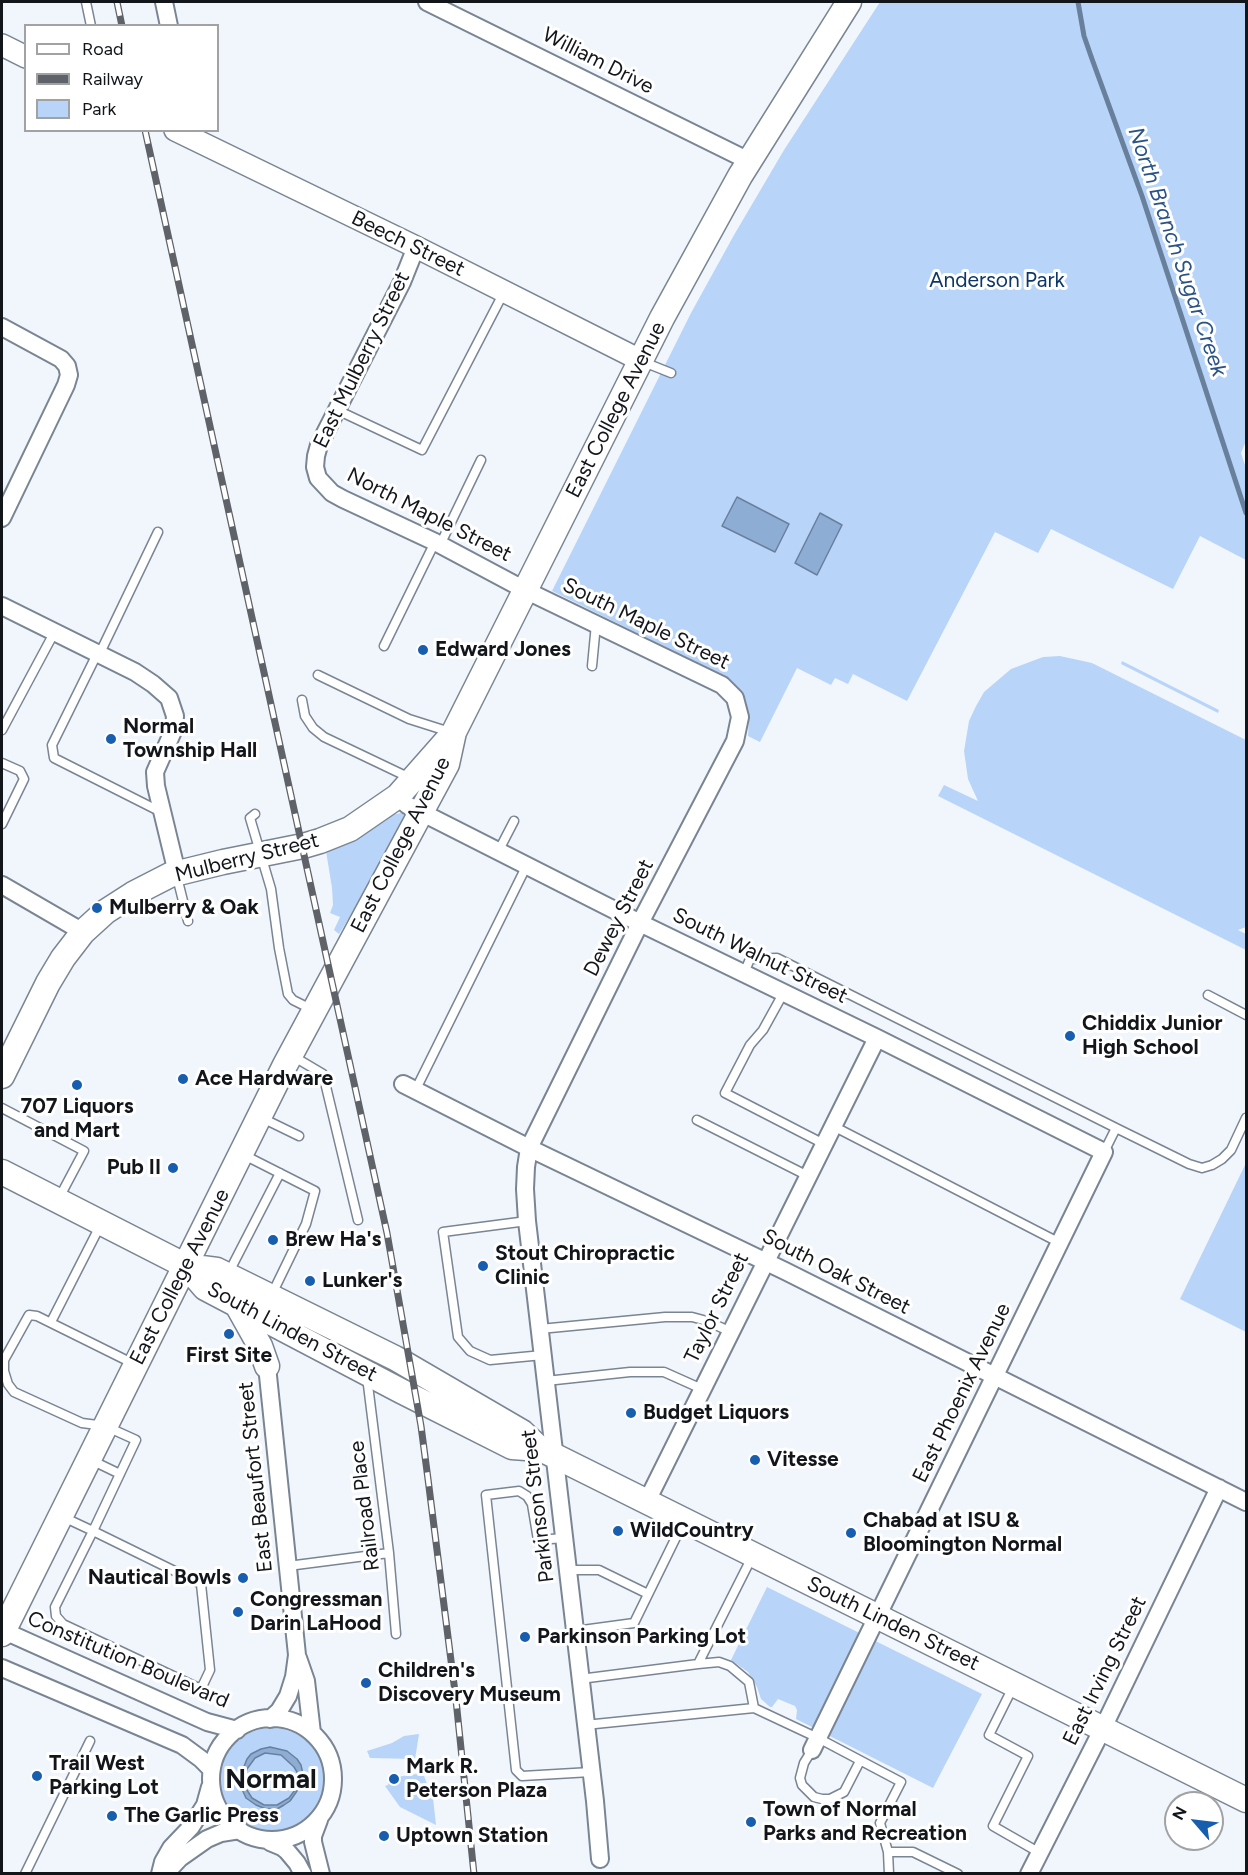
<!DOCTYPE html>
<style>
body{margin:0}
#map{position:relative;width:1248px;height:1875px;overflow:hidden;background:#f1f6fc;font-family:Figtree,sans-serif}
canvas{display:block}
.frame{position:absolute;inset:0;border:3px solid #12161b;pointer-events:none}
.legend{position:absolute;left:24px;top:24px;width:195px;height:108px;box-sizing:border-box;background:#fff;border:2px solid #a0a2a4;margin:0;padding:8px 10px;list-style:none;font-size:18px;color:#12161b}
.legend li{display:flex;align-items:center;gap:12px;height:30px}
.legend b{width:30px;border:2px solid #a0a2a4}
.north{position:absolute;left:1164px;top:1791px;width:60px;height:60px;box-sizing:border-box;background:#fff;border:2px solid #a0a2a4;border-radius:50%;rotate:298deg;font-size:16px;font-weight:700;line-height:24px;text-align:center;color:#12161b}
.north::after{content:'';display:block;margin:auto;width:21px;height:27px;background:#175eae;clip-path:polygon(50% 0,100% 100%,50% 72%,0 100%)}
</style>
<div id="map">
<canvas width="1248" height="1875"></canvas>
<div class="frame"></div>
<ul class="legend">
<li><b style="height:8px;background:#fff"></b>Road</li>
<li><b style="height:8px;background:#5f6369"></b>Railway</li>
<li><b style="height:16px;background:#b8d4f8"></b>Park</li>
</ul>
<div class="north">N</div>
</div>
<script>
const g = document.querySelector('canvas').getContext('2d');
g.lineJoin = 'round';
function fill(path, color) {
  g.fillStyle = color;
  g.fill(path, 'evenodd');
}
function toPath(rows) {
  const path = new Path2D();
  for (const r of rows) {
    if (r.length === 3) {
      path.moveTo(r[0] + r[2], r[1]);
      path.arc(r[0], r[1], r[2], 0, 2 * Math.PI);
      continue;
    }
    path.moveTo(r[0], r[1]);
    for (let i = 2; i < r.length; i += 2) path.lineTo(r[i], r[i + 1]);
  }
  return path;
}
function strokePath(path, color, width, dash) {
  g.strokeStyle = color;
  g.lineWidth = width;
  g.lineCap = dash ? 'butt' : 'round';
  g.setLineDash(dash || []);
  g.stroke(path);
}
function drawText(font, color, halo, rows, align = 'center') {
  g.font = font + ' Figtree,sans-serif';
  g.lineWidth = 6;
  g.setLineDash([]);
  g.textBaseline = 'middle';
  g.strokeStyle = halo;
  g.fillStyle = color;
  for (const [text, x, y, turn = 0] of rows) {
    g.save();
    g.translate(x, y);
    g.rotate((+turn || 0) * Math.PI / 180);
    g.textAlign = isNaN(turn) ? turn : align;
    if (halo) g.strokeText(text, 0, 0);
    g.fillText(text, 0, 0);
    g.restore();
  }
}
fill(toPath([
 [880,2,1246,2,1246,441,1241,453,1246,468,1246,560,1200,536,1173,589,1051,529,1038,553,995,532,907,701,853,674,848,684,835,678,831,685,797,668,760,742,748,736,749,715,744,698,735,685,724,676,552,591,691,313,734,235,784,150],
 [1060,656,1092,663,1246,740,1246,927,1238,930,1246,934,1246,950,938,796,944,785,978,801,968,779,964,751,969,721,976,706,984,692,1011,669,1043,657],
 [1122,661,1219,710,1218,713,1121,664],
 [406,812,409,814,383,863,339,934,334,930,340,917,330,913,333,905,332,888,326,851,353,838,391,815],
 [1246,1163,1246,1332,1180,1299],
 [767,1587,982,1694,933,1788,796,1719,797,1710,795,1706,778,1699,772,1707,770,1707,761,1699,757,1687,748,1672,731,1660],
 [272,1781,53],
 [419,1734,415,1759,370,1758,367,1751,392,1743,404,1736],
 [423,1773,428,1787,432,1789,436,1825,400,1807,385,1786,388,1785,390,1778]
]), '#b8d4f8');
const water = toPath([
 [737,497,789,524,775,552,722,526,737,497],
 [820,513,842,525,817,575,795,563,820,513],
 [270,1747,287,1751,297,1759,301,1765,304,1779,303,1785,297,1784,297,1772,294,1767,281,1755,265,1753,255,1758,247,1769,244,1778,245,1787,252,1798,264,1805,277,1805,289,1798,295,1790,297,1791,290,1801,284,1805,277,1809,266,1809,256,1805,246,1798,241,1787,241,1774,247,1759,251,1754,261,1749,270,1747]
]);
fill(water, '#8eadd5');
strokePath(water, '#69809d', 1.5);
strokePath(toPath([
 [1078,2,1084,36,1092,59,1142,196,1246,513]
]), '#69809d', 5);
const service = toPath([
 [86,2,91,26],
 [641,361,671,373],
 [337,410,422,450,504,292],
 [440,545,481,460],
 [384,646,435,542],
 [97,654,52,745,54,758,161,812],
 [99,655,158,532],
 [592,666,596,624],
 [318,675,409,719,450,732],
 [302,700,305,716,313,728,324,737,410,778],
 [2,730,54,633],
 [2,763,20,771,24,779,2,824],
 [255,814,250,818,271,889,279,948,288,994,293,1000,313,1010],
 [499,850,514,821],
 [177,877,188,921],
 [744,973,750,959,777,958,1116,1128],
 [784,992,763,1030,750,1045,725,1093,824,1144],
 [1208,995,1246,1015],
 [291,1055,323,1074,358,1220],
 [415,1091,527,865],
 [2,1108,84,1151,58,1200],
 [262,1118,299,1136],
 [697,1120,808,1176],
 [833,1126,1060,1243],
 [1104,1152,1116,1128,1189,1164,1202,1168,1212,1165,1222,1159,1231,1150,1246,1118],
 [242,1154,315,1191,306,1224,272,1294],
 [527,1221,443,1232,458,1337,470,1351,490,1360,543,1355],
 [228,1274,280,1173],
 [51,1322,101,1224],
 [540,1329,665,1317,692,1317,707,1321,731,1332],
 [367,1377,389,1553,396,1634],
 [546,1381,630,1372,664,1372,702,1389],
 [91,1460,120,1474],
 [61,1516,93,1531,55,1607,56,1616,63,1624,201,1689,210,1670,201,1584,93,1531,136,1440,105,1426,82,1423,14,1392,8,1384,4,1371,4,1360,29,1315,37,1316,134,1364],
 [564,1538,538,1540,532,1504,527,1496,519,1491,486,1495,516,1770,522,1776,591,1772],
 [288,1566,389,1553],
 [568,1570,599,1570,648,1594],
 [575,1631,634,1623,683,1523],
 [698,1664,719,1662,730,1666,749,1682,754,1708],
 [580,1679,698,1664,752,1557],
 [1013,1687,989,1735,1028,1756,993,1826,1040,1853],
 [585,1725,754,1708,818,1738,901,1782,880,1823,888,1852,889,1874],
 [812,1750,804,1763,800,1778,802,1785,814,1797,822,1799,830,1799,844,1792,860,1761],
 [888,1852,913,1852,958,1874],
 [25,1874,90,1741]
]);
const minor = toPath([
 [164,2,169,26],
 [427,2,749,161],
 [416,247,402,282,319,445,316,456,315,467,318,478,332,493,343,499,435,542,525,590,722,685,735,698,740,717,735,741,640,923,529,1148,526,1167,525,1189,527,1221,595,1801,600,1859],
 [2,327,61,359,67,366,69,375,66,385,2,518],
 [2,606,135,672,153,684,169,698,175,716,174,729,155,772,156,786,177,873],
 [398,796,407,805,640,923,877,1038,1104,1152,812,1750],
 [2,885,83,932],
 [403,1084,529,1148,785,1271,1246,1502],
 [267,1366,297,1655,294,1677,288,1696,279,1711,270,1719],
 [647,1501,877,1038],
 [2,1630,207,1722,237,1730],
 [298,1658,306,1681,312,1733],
 [2,1668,182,1745,201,1759,210,1768],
 [272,1779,61],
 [319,1820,313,1836,313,1842,321,1874],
 [270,1842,282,1847,287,1851,297,1863,303,1874],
 [160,1874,163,1862,171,1848,191,1827,205,1805,210,1787],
 [165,1874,180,1858,207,1839,221,1833,240,1830],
 [1029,1874,1103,1728,1219,1488]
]);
const tertiary = toPath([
 [2,45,26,57],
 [175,130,416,247,640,360]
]);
const secondary = toPath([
 [2,1076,48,983,63,958,83,932,105,912,133,894,170,875,223,862,303,846,320,841,350,829,398,796,450,737],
 [2,1172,186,1266,217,1270,395,1358,522,1432,540,1449],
 [186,1266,205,1288,401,1391,512,1447,540,1449,555,1456,1246,1800],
 [237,1305,260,1346,267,1366],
 [2,1634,284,1067,447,764,454,732,662,318,740,176,849,2]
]);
strokePath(service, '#7a8593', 11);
strokePath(minor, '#7a8593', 20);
strokePath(tertiary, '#7a8593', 24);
strokePath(secondary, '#7a8593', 27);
strokePath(service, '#fff', 8);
strokePath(minor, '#fff', 16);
strokePath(tertiary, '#fff', 21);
strokePath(secondary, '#fff', 24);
const rail = toPath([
 [117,2,122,26],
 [145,130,387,1233,421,1426,428,1479,456,1700,474,1874]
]);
strokePath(rail, '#5f6369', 7);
strokePath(rail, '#fff', 4.5, [14]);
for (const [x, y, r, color] of [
 [423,650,6,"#175eae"],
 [111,739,6,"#175eae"],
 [97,908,6,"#175eae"],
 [1070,1036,6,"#175eae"],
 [183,1079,6,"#175eae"],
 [77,1085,6,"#175eae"],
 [173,1168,6,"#175eae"],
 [273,1240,6,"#175eae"],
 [483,1266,6,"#175eae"],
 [310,1281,6,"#175eae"],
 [229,1334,6,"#175eae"],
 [631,1413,6,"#175eae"],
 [755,1460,6,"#175eae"],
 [618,1531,6,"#175eae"],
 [851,1533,6,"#175eae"],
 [243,1578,6,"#175eae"],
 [238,1612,6,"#175eae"],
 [525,1637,6,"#175eae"],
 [366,1683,6,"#175eae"],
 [37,1776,6,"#175eae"],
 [394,1779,6,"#175eae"],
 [112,1816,6,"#175eae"],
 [751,1822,6,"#175eae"],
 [384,1836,6,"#175eae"]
]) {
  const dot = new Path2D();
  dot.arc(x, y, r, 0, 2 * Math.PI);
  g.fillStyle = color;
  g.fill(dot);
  strokePath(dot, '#fff', 2);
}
drawText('21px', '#12161b', '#fff', [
 ["William Drive",598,61,27],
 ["Beech Street",408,244,26],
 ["East Mulberry Street",362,360,-64],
 ["East College Avenue",616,410,-63],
 ["North Maple Street",429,515,27],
 ["South Maple Street",646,624,26],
 ["East College Avenue",401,845,-63],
 ["Mulberry Street",247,858,-14],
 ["Dewey Street",619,918,-63],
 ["South Walnut Street",760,956,26],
 ["South Oak Street",836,1272,27],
 ["East College Avenue",180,1277,-63],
 ["Taylor Street",717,1308,-64],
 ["South Linden Street",292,1332,28],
 ["East Phoenix Avenue",962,1393,-64],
 ["East Beaufort Street",256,1477,-96],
 ["Railroad Place",365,1506,-97],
 ["Parkinson Street",538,1506,-97],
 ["South Linden Street",893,1624,26],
 ["Constitution Boulevard",128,1660,23],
 ["East Irving Street",1105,1671,-64]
]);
drawText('21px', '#0c3768', '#fff', [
 ["Anderson Park",997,281]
]);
drawText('bold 21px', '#12161b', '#fff', [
 ["Edward Jones",435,650],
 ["Normal",123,727],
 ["Township Hall",123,751],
 ["Mulberry & Oak",109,908],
 ["Chiddix Junior",1082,1024],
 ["High School",1082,1048],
 ["Ace Hardware",195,1079],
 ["707 Liquors",77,1107,"center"],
 ["and Mart",77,1131,"center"],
 ["Pub II",161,1168,"right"],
 ["Brew Ha's",285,1240],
 ["Stout Chiropractic",495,1254],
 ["Clinic",495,1278],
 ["Lunker's",322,1281],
 ["First Site",229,1356,"center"],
 ["Budget Liquors",643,1413],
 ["Vitesse",767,1460],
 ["Chabad at ISU &",863,1521],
 ["Bloomington Normal",863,1545],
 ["WildCountry",630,1531],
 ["Nautical Bowls",231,1578,"right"],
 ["Congressman",250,1600],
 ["Darin LaHood",250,1624],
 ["Parkinson Parking Lot",537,1637],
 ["Children's",378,1671],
 ["Discovery Museum",378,1695],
 ["Trail West",49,1764],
 ["Parking Lot",49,1788],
 ["Mark R.",406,1767],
 ["Peterson Plaza",406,1791],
 ["Town of Normal",763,1810],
 ["Parks and Recreation",763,1834],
 ["The Garlic Press",124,1816],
 ["Uptown Station",396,1836]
], 'left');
drawText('italic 22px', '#295286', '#fff', [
 ["North Branch Sugar Creek",1177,252,71]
]);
drawText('bold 27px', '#12161b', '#fff', [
 ["Normal",271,1780]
]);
</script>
